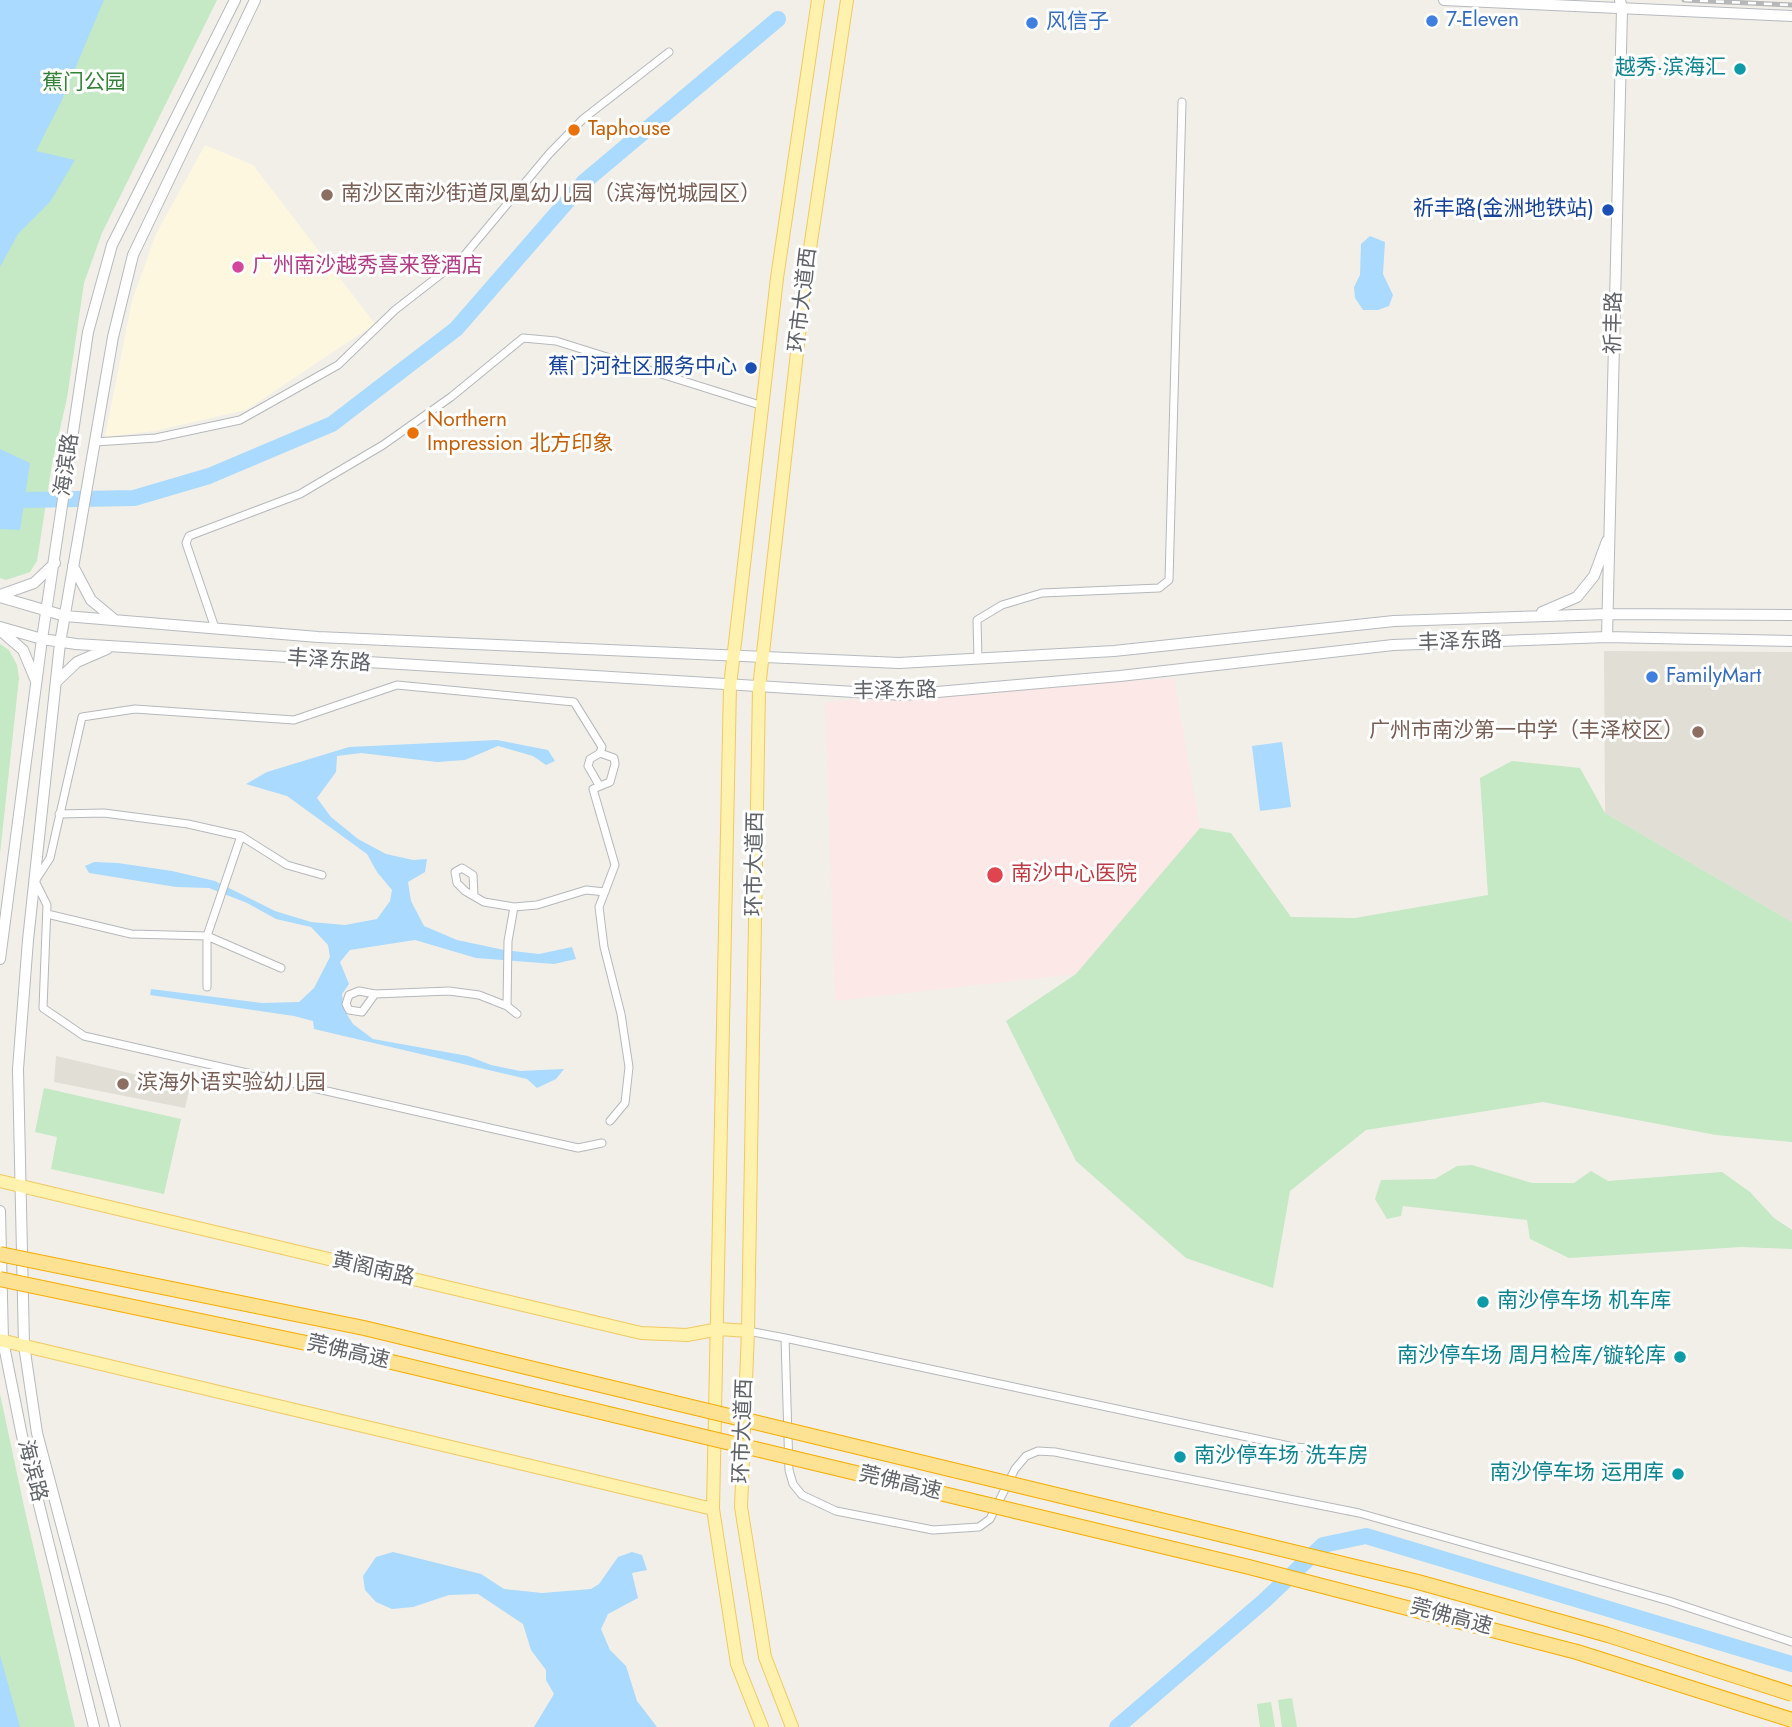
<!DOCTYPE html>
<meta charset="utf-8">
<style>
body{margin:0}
canvas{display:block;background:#f1efe8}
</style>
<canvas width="1792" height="1727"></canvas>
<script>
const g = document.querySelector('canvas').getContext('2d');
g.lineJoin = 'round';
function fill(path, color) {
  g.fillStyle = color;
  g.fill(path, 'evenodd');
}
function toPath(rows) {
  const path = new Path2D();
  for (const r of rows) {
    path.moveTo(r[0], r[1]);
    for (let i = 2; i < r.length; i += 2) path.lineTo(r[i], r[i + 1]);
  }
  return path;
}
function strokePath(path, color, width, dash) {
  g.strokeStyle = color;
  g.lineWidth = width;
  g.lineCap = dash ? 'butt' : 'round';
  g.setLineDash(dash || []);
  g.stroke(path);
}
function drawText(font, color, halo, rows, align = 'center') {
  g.font = font + ' Jost,"Noto Sans SC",sans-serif';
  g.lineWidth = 6;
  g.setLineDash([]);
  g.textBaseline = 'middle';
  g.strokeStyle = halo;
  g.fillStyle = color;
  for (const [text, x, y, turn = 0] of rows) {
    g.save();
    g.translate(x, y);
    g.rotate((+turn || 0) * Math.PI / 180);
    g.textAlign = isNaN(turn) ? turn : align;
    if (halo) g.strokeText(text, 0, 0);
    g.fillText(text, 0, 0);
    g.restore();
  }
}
fill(toPath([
 [205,145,253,165,375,324,246,410,154,431,105,437,132,301,156,234]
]), '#fef7e0');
fill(toPath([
 [1604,651,1792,652,1792,922,1605,813],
 [56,1056,190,1087,185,1108,54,1082]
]), '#e1ded6');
fill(toPath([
 [1174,678,1200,828,1076,974,835,1001,825,702]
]), '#fce8e6');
fill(toPath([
 [0,0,217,0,102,233,84,283,67,398,52,464,37,561,30,572,6,580,0,578],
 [0,644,9,650,17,665,19,678,0,854],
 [1512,761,1580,768,1605,813,1792,922,1792,1142,1716,1135,1543,1102,1366,1130,1290,1191,1273,1288,1186,1258,1076,1161,1006,1021,1076,974,1200,828,1231,833,1291,917,1355,918,1488,895,1480,778],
 [44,1088,181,1119,164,1194,51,1169,57,1137,35,1132],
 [1472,1165,1532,1183,1574,1183,1591,1171,1608,1181,1722,1172,1750,1192,1774,1218,1792,1230,1792,1249,1741,1247,1569,1258,1530,1239,1527,1220,1403,1206,1401,1216,1387,1219,1375,1199,1381,1180,1435,1179,1457,1166],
 [0,1394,25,1511,75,1727,0,1727],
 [1292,1698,1297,1727,1282,1727,1278,1700],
 [1271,1702,1275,1727,1260,1727,1257,1704]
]), '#c5e8c5');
fill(toPath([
 [0,0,104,0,61,102,36,151,75,160,50,202,18,234,0,267],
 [1370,236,1385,242,1383,274,1393,295,1389,306,1378,310,1363,310,1355,298,1354,287,1360,275,1361,244],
 [0,449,30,463,20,530,0,529],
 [497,740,548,750,555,761,546,765,533,756,498,746,465,760,437,762,361,753,337,756,336,772,317,798,331,817,358,839,386,854,413,860,427,859,425,872,408,882,411,901,424,926,457,940,504,950,539,954,572,947,576,959,554,964,476,958,415,940,350,950,340,962,349,984,342,994,344,1010,353,1024,373,1039,468,1056,491,1065,520,1071,564,1069,556,1079,537,1088,527,1079,314,1029,313,1021,294,1016,150,995,151,989,262,1003,299,1002,314,988,330,957,328,945,311,927,276,919,247,903,209,888,176,887,89,873,85,866,94,862,118,863,172,871,215,881,275,911,311,922,345,925,377,919,390,901,392,890,377,872,367,854,287,796,246,784,267,772,349,747],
 [1282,742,1291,807,1260,811,1252,746],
 [393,1552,481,1574,504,1589,542,1593,591,1589,599,1584,618,1557,632,1552,642,1555,647,1570,632,1573,638,1598,608,1614,601,1629,610,1650,626,1666,637,1701,657,1727,534,1727,554,1694,546,1680,546,1670,531,1650,523,1624,478,1594,449,1595,413,1607,392,1609,376,1602,365,1590,363,1576,376,1557],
 [0,1655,20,1727,0,1727]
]), '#aadaff');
strokePath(toPath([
 [24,500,134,498,209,476,332,424,456,329,584,182,778,19],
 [1117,1727,1264,1601,1323,1545,1366,1536,1792,1664]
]), '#aadaff', 16);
const street = toPath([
 [95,442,156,438,240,420,338,365,395,310,463,257,549,154,583,119,669,52],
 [215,628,186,543,189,536,300,494,383,445,451,397,523,338,556,341,763,406],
 [978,659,977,620,1002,605,1042,593,1159,588,1169,580,1182,102],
 [600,753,602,747,574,702,397,685,294,720,135,709,82,717,50,858,35,881,47,905,43,1008,84,1036,578,1148,602,1143],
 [599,785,588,766,590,759,600,753,614,758,615,764,610,782,593,789,615,865,599,907,604,947,621,1014,629,1067,625,1103,610,1121],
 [59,814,104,813,188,824,241,836,287,865,322,875],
 [474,895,473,875,462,868,455,872,457,883,465,891,484,902,514,907,537,905,586,890,605,892],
 [514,907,508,941,507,1006,517,1014],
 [47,914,131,934,207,936,241,836],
 [207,987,207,936,281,968],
 [375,994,362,1012,349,1010,346,1004,349,995,359,991,375,994,449,991,479,995,507,1006],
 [748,1331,785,1338,789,1470,793,1484,802,1495,836,1511,933,1530,979,1527,990,1519,1015,1469,1026,1456,1038,1451,1055,1452,1359,1513,1669,1601,1792,1642],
 [785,1338,1294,1447,1322,1449]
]);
const secondary = toPath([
 [1444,0,1792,16],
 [73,566,91,600,115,620],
 [0,595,34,583,55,563],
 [0,597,65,616,318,637,899,663,1114,651,1394,621,1608,614,1792,615],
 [1542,612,1577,597,1594,576,1607,541],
 [0,627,42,639,76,644,903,695,1120,676,1393,645,1607,637,1792,641],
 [0,630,23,650,36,681],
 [1607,637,1622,9,1620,0],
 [57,681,77,662,107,649],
 [0,959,42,639,88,332,112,245,235,0],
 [0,1211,3,1341,22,1436,94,1727],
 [115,1727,37,1433,24,1345,18,1069,28,940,60,643,113,337,133,255,255,0]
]);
const primary = toPath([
 [0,1181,641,1333,687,1335,719,1329,748,1331],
 [0,1340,713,1509],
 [762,1727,737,1664,713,1509,730,686,777,278,818,0],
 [792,1727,765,1657,741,1507,748,1331,759,688,805,282,847,0]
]);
strokePath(street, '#b5b8bc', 9);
strokePath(secondary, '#b6babf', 12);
strokePath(primary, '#f2c960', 14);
strokePath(street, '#fff', 7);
strokePath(secondary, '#fff', 10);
strokePath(primary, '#fff2af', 12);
const rail = toPath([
 [1684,0,1792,5]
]);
strokePath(rail, '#b6b7b8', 5);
strokePath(rail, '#fff', 2.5, [8]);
const highwayBridge = toPath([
 [0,1254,364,1328,1418,1582,1608,1635,1792,1694],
 [0,1279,354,1353,1249,1567,1577,1652,1792,1720]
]);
strokePath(highwayBridge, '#f9ab00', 16, []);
strokePath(highwayBridge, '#fde293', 14);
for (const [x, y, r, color] of [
 [1432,21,7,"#3f7fe0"],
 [1032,23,7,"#3f7fe0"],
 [1740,69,7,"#0f9aa8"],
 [574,130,7,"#e8710a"],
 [327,195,7,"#8d6e63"],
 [1608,210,7,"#1a4fb4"],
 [238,267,7,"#d1479c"],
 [751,368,7,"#1a4fb4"],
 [413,433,7,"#e8710a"],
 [1652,677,7,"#3f7fe0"],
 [1698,732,7,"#8d6e63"],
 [995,875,9,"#e0444e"],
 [123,1084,7,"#8d6e63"],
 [1483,1302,7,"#0f9aa8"],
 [1680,1357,7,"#0f9aa8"],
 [1180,1457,7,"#0f9aa8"],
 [1678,1474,7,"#0f9aa8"]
]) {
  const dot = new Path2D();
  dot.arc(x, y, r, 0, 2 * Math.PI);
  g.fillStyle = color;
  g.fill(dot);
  strokePath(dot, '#fff', 2.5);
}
drawText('21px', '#366cbe', '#fff', [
 ["7-Eleven",1446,21],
 ["风信子",1046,23],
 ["FamilyMart",1666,677]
], 'left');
drawText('21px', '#0d838f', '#fff', [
 ["越秀·滨海汇",1726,69],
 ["南沙停车场 机车库",1497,1302,"left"],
 ["南沙停车场 周月检库/镟轮库",1666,1357],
 ["南沙停车场 洗车房",1194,1457,"left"],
 ["南沙停车场 运用库",1664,1474]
], 'right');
drawText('21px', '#348238', '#fff', [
 ["蕉门公园",84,84]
]);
drawText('21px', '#c56008', '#fff', [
 ["Taphouse",588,130],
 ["Northern",427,421],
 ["Impression 北方印象",427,445]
], 'left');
drawText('21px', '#785e54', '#fff', [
 ["南沙区南沙街道凤凰幼儿园（滨海悦城园区）",341,195],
 ["广州市南沙第一中学（丰泽校区）",1684,732,"right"],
 ["滨海外语实验幼儿园",137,1084]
], 'left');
drawText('21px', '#164399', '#fff', [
 ["祈丰路(金洲地铁站)",1594,210],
 ["蕉门河社区服务中心",737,368]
], 'right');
drawText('21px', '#b23c85', '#fff', [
 ["广州南沙越秀喜来登酒店",252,267]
], 'left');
drawText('21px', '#5f6368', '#fff', [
 ["环市大道西",804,300,-83],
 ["祈丰路",1615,323,-89],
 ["海滨路",68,465,-82],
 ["丰泽东路",1460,643,-2],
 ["丰泽东路",329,662,4],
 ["丰泽东路",895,692,-1],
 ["环市大道西",756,864,-89],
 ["黄阁南路",373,1270,13],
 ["莞佛高速",348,1353,13],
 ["环市大道西",744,1431,-88],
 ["海滨路",31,1471,76],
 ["莞佛高速",900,1484,13],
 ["莞佛高速",1451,1618,15]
]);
drawText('21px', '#be3a42', '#fff', [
 ["南沙中心医院",1011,875]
], 'left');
</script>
